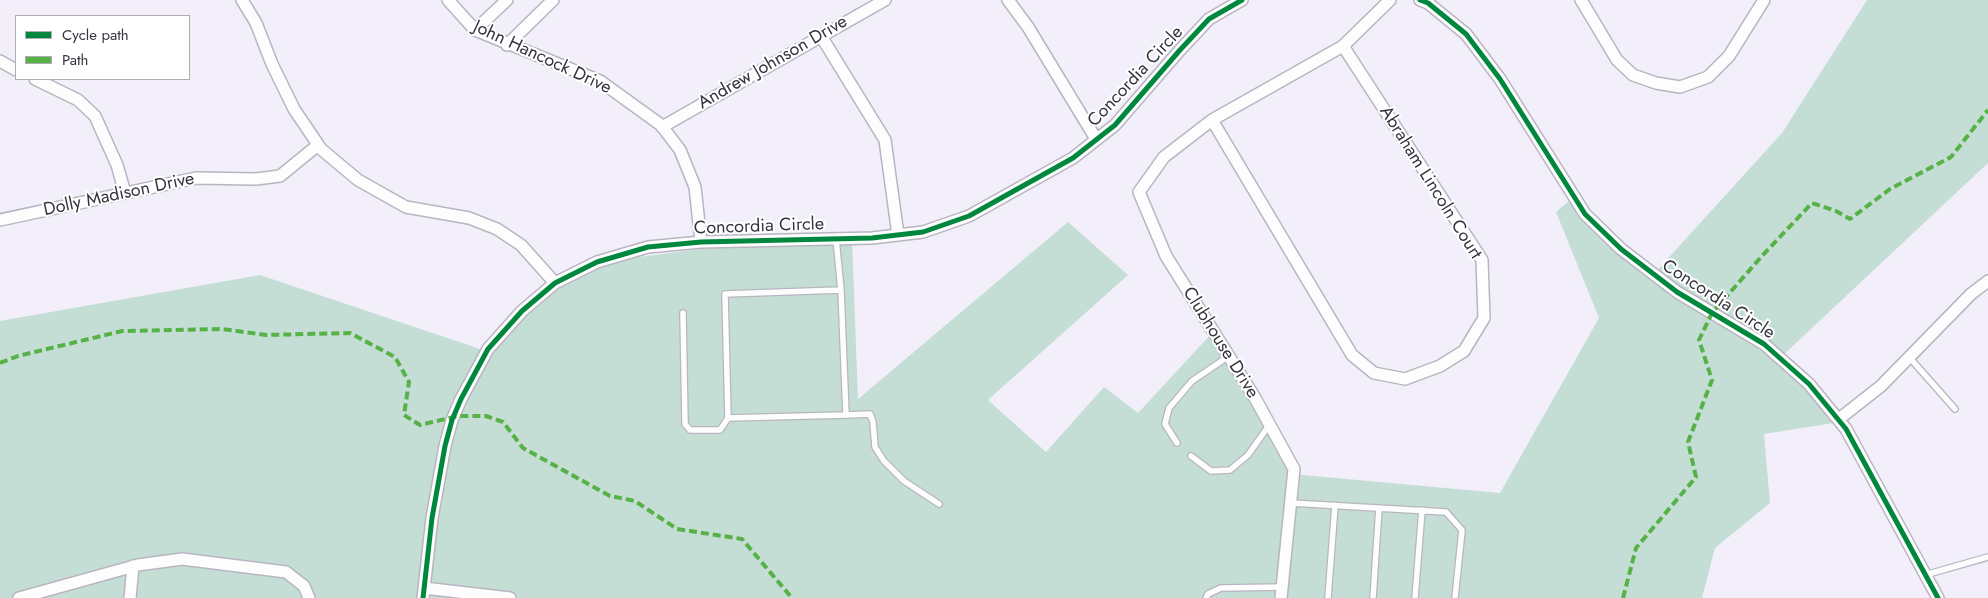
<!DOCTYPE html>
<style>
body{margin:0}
#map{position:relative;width:1988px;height:598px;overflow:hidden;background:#f2effa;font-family:Jost,sans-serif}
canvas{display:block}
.legend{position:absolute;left:15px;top:15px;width:175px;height:65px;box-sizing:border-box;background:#fff;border:1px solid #afadb2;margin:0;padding:6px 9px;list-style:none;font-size:15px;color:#36333f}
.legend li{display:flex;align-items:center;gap:10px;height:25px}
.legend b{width:25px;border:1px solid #afadb2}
</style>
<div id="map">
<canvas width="1988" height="598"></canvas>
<ul class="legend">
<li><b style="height:6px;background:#00873e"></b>Cycle path</li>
<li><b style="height:6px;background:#56b247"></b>Path</li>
</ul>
</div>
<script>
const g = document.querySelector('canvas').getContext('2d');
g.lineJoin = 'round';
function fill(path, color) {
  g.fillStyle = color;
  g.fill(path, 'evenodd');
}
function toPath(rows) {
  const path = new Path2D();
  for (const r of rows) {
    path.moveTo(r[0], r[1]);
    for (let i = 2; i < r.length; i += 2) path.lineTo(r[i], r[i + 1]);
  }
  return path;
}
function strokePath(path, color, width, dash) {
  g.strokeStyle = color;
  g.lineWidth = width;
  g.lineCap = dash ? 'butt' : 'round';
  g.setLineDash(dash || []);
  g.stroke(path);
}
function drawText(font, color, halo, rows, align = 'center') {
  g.font = font + ' Jost,sans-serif';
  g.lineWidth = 4;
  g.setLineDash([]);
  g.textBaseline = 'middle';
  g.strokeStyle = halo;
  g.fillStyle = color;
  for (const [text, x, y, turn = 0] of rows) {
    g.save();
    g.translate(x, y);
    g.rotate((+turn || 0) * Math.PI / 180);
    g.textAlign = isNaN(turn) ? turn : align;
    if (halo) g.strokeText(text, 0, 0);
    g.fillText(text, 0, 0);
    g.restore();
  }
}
fill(toPath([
 [1867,0,1988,0,1988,163,1780,358,1840,422,1764,434,1770,503,1715,548,1702,598,0,598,0,321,260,275,483,350,584,264,795,237,852,238,858,399,1068,222,1128,275,988,400,1046,452,1104,387,1138,413,1213,332,1292,474,1500,493,1599,318,1556,212,1570,200,1652,276,1782,133]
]), '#c5ded5');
const lane = toPath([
 [836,239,841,290,846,415,728,418,725,294,841,290],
 [683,313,685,424,690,430,720,430,728,418],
 [1909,357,1955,409],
 [846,415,870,414,873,422,875,447,884,461,904,481,939,504],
 [1177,443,1165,424,1169,408,1192,381,1229,356],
 [1191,456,1211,471,1230,470,1248,455,1270,424],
 [1291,503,1446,512,1462,530,1455,598],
 [1925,575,1988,557],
 [1206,598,1208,594,1221,588,1282,587],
 [1328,598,1335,505],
 [1373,598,1379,508],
 [1415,598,1422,510]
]);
const street = toPath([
 [242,0,256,23,272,64,294,109,321,149,358,180,406,207,469,218,497,229,521,245,555,283],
 [448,0,475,30,600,81,661,125,680,150,695,187,701,242],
 [1008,0,1028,27,1096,139],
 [1420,0,1428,3,1466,34,1500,79,1585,214,1621,249,1677,292,1764,344,1809,384,1846,429,1938,598],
 [1581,0,1617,60,1633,75,1656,83,1680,87,1708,77,1729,56,1764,0],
 [475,30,507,0],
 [821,36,885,140,898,235],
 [507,45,553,0],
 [0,61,16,70],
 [35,79,78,100,95,116,117,165,125,193],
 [1212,120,1352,355,1374,373,1405,379,1440,366,1464,351,1484,318,1482,260,1343,46],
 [662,127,885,0],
 [0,220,196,178,256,179,280,176,318,145],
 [1839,419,1881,386,1971,294,1988,281],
 [424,588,510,598],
 [19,598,138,565,182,559,286,572,304,586,309,598],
 [130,598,133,566],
 [423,598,432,518,445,446,452,420,461,399,488,349,522,311,555,283,597,262,648,247,701,242,872,238,923,232,969,216,1073,158,1115,125,1180,50,1209,19,1242,0],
 [1281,598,1294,469,1255,398,1166,256,1139,192,1164,157,1212,120,1343,46,1390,0]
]);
strokePath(lane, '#b8b5c0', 8);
strokePath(street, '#b8b5c0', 14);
strokePath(lane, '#fdfdfe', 5.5);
strokePath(street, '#fdfdfe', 11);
strokePath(toPath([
 [0,363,18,356,122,331,222,329,266,335,350,333,395,357,409,382,404,415,420,425,458,416,486,416,503,422,523,448,610,496,635,501,677,529,742,539,792,598],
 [1623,598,1636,548,1696,477,1688,442,1712,380,1699,340,1712,313,1762,256,1812,203,1836,211,1850,219,1890,189,1951,157,1988,110]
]), '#56b247', 4, [8, 4]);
strokePath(toPath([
 [1420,0,1428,3,1466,34,1500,79,1585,214,1621,249,1677,292,1764,344,1809,384,1846,429,1938,598],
 [423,598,432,518,445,446,452,420,461,399,488,349,522,311,555,283,597,262,648,247,701,242,872,238,923,232,969,216,1073,158,1115,125,1180,50,1209,19,1242,0]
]), '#00873e', 5);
drawText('18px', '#36333f', '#fff', [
 ["John Hancock Drive",542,58,25],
 ["Andrew Johnson Drive",773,63,-30],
 ["Concordia Circle",1136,77,-47],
 ["Abraham Lincoln Court",1430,183,58],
 ["Dolly Madison Drive",119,195,-12],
 ["Concordia Circle",759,227,-2],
 ["Concordia Circle",1718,300,33],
 ["Clubhouse Drive",1220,343,58]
]);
</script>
